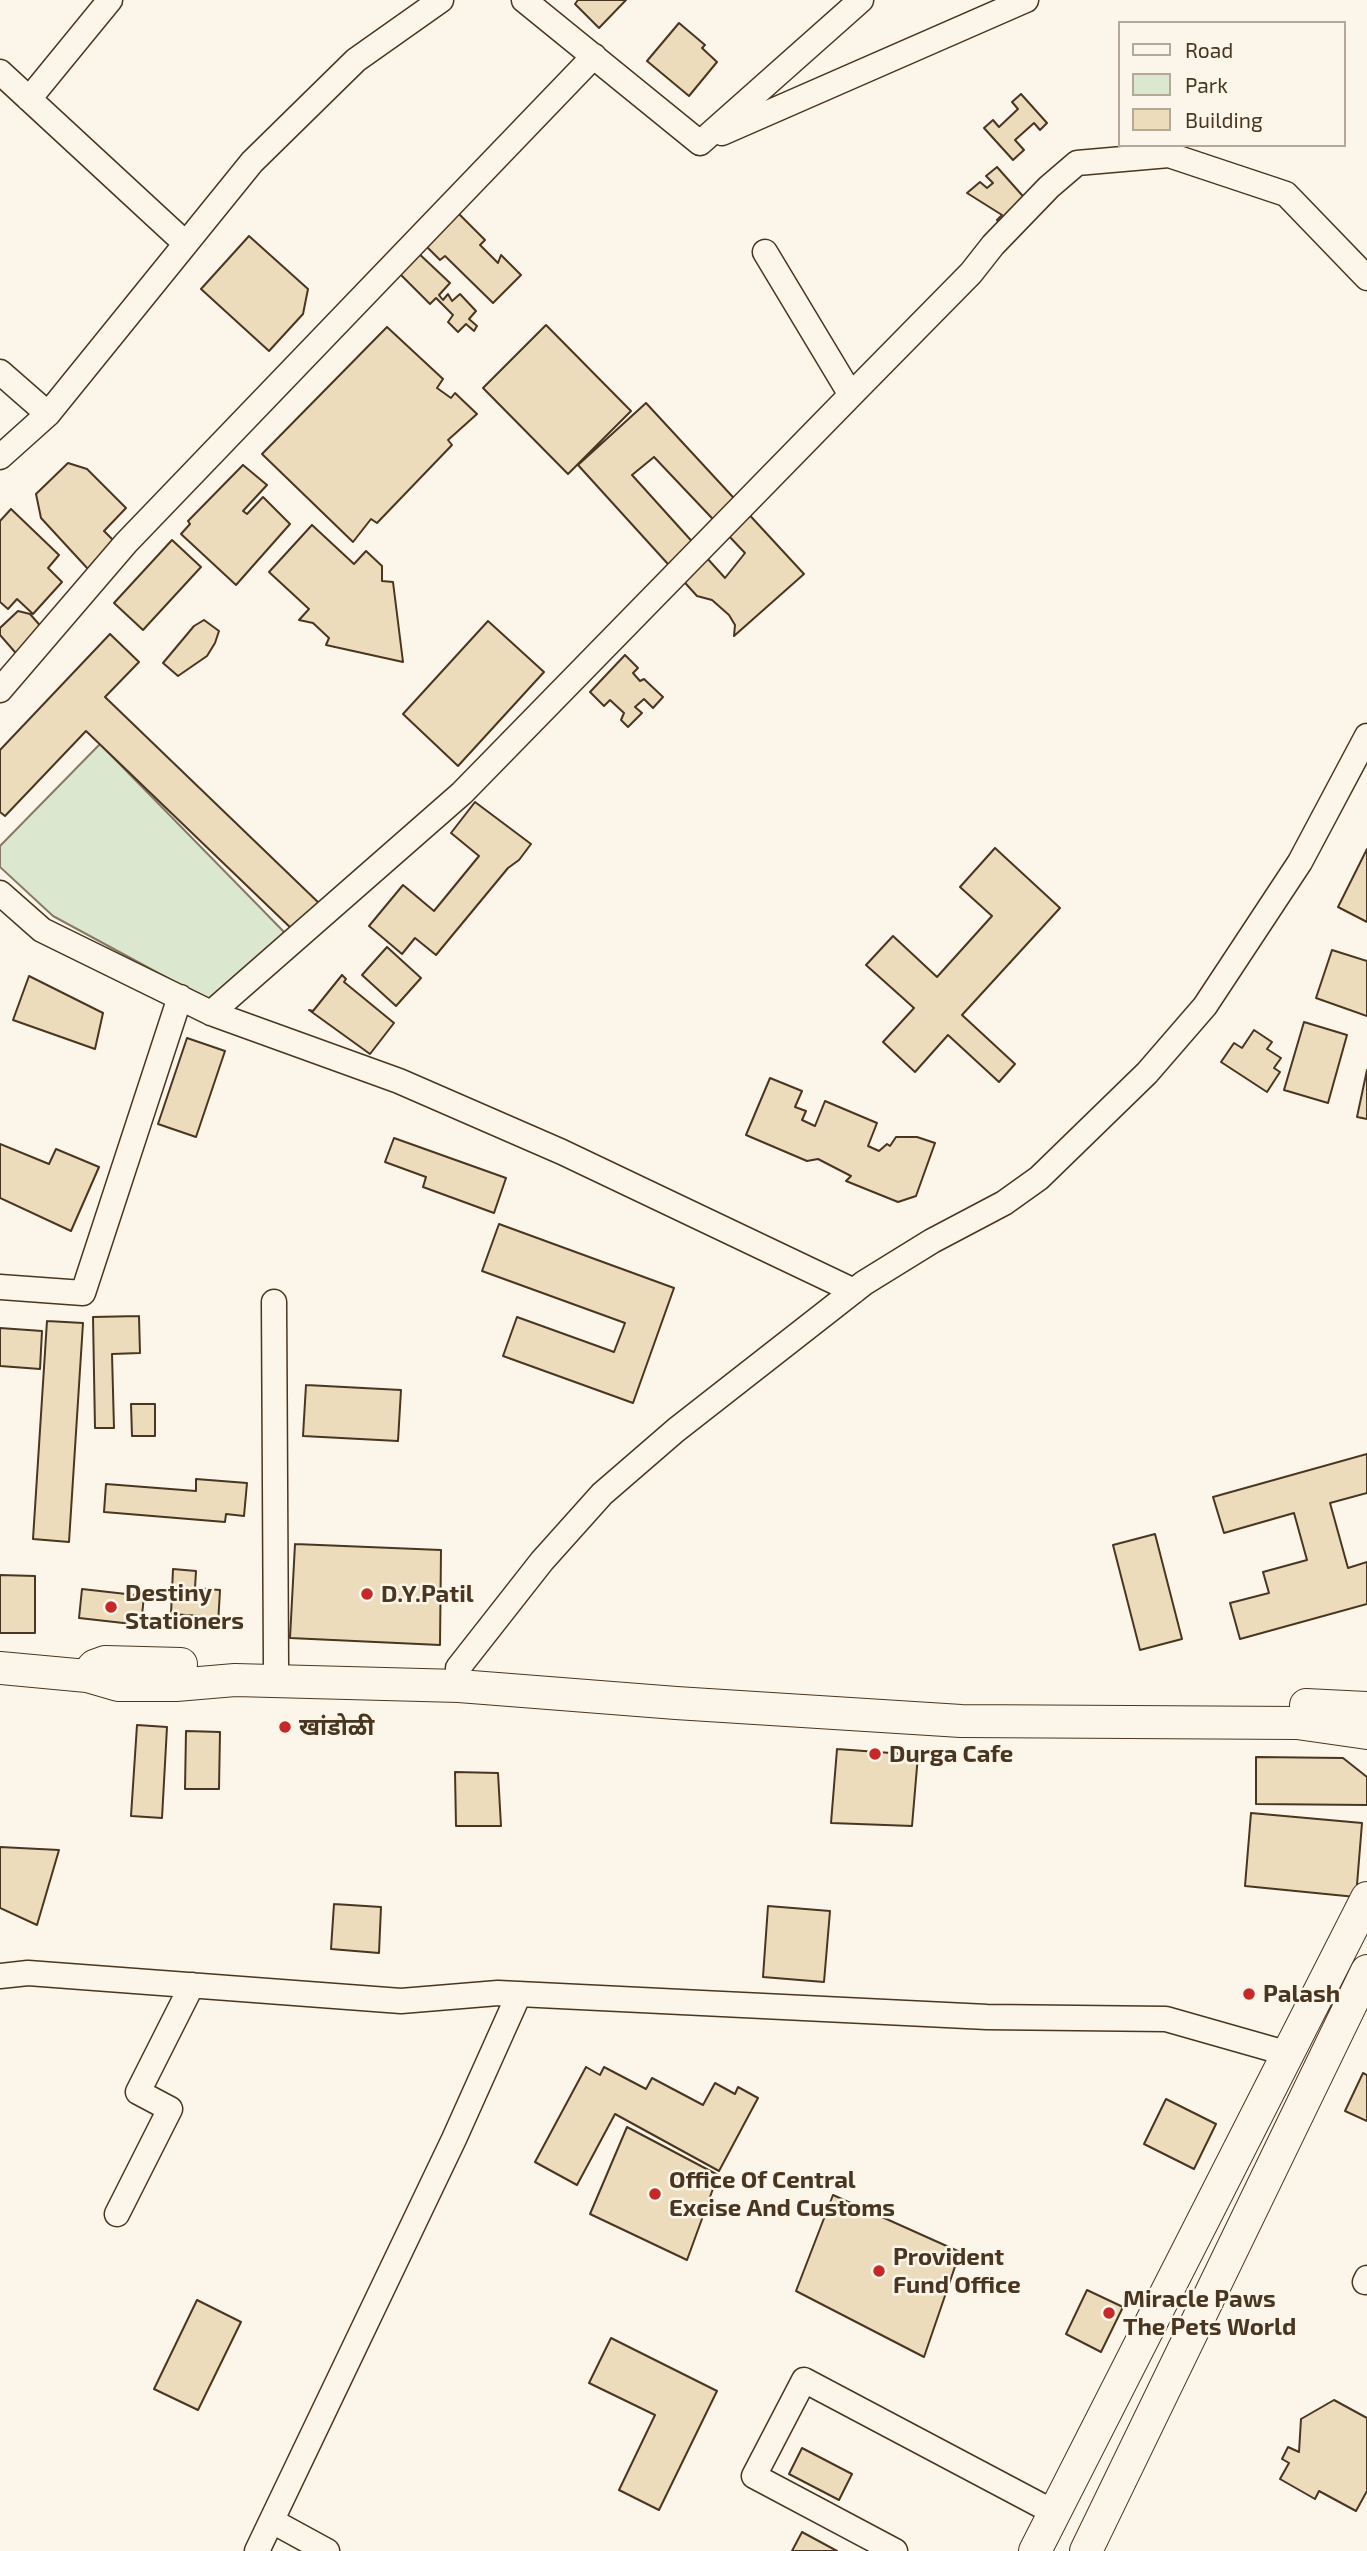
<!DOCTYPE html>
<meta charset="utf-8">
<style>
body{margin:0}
#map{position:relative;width:1367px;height:2551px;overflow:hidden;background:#fbf6e9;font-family:"Exo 2",sans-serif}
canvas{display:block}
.legend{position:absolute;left:1118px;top:21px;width:228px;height:126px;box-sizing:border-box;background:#fbf6e9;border:2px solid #b4a999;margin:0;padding:9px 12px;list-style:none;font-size:21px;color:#4a3520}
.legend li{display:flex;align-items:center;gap:14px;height:35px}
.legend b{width:35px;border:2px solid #b4a999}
</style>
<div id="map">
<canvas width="1367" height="2551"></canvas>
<ul class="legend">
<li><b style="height:9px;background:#fbf6e9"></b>Road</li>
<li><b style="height:19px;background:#dce7d0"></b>Park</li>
<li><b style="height:19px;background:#ecdcbc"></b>Building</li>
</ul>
</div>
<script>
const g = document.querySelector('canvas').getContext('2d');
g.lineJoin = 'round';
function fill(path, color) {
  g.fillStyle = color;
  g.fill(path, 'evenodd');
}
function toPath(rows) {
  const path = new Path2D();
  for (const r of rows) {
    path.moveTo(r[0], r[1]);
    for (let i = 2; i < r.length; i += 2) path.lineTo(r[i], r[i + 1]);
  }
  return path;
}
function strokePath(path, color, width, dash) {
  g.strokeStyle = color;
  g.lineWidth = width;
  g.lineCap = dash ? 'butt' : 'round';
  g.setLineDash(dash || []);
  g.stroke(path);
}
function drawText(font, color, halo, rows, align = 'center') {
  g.font = font + ' "Exo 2","Noto Sans Devanagari",sans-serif';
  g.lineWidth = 5;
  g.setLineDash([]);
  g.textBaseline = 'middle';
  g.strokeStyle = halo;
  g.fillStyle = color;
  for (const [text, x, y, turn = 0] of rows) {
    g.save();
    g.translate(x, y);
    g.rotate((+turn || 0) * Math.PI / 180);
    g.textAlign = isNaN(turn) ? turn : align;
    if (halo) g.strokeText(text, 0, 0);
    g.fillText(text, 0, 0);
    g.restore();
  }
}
const green = toPath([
 [100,744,287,935,219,1006,53,916,0,867,0,846,100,744]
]);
fill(green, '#dce7d0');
strokePath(green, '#887966', 2);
const building = toPath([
 [578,0,626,0,599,28,575,4,578,0],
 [679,23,705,45,702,48,717,62,689,96,647,61,679,23],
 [1021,94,1047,123,1040,130,1034,123,1015,140,1024,150,1013,160,984,128,993,120,999,127,1018,109,1012,102,1021,94],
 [997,167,1029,203,1003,227,997,220,1002,215,967,193,980,182,987,188,993,183,986,176,997,167],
 [455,210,485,240,480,245,498,263,501,255,521,275,493,303,445,256,440,260,423,243,455,210],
 [249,236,308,289,303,314,269,351,201,289,249,236],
 [415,250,450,283,439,295,443,300,448,294,452,301,460,294,476,311,469,319,477,326,474,331,466,324,458,332,448,322,453,315,436,298,430,304,396,270,415,250],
 [546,325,631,411,568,474,483,388,546,325],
 [387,327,443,379,437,388,451,398,455,393,477,414,448,440,452,445,377,523,371,519,353,542,262,454,387,327],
 [646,403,804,574,734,636,735,625,729,615,712,600,697,596,578,465,646,403],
 [654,457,745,553,725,578,632,475,654,457],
 [68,463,87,469,126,508,104,531,113,540,88,569,41,518,36,494,68,463],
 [243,465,267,485,243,511,247,514,263,497,290,524,236,585,181,534,190,524,188,521,243,465],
 [11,509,59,555,48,568,62,582,33,614,17,599,8,609,0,602,0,521,11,509],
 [312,525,354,564,366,551,382,566,382,581,393,582,403,662,326,645,329,638,313,623,299,620,309,609,269,572,312,525],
 [172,540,201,567,143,630,114,603,172,540],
 [18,611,30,614,44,630,21,659,0,635,0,628,18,611],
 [204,620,219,631,215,643,207,656,178,676,163,663,194,626,204,620],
 [488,621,544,672,458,766,403,714,488,621],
 [110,634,139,662,105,697,321,905,295,932,86,731,5,816,0,812,0,750,110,634],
 [625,655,638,668,633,673,640,681,644,679,663,697,653,708,644,699,635,707,642,713,628,727,621,720,624,713,610,700,604,706,590,692,625,655],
 [475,802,531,844,519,860,508,868,436,955,415,938,402,954,369,926,403,885,434,911,479,856,451,833,475,802],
 [995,848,1060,908,962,1015,1015,1064,999,1082,948,1035,915,1072,883,1042,914,1008,866,965,893,936,937,977,992,916,960,887,995,848],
 [1367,849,1367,922,1338,907,1367,849],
 [387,947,421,978,396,1006,362,975,387,947],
 [1332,950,1367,961,1367,1016,1316,998,1332,950],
 [342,975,346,979,344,982,394,1023,370,1054,309,1010,313,1011,342,975],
 [29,976,103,1013,95,1049,13,1020,29,976],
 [1304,1022,1347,1035,1328,1103,1284,1090,1304,1022],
 [1254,1030,1272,1042,1267,1049,1281,1058,1274,1068,1280,1072,1267,1092,1221,1062,1234,1043,1242,1048,1254,1030],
 [187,1038,225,1051,196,1137,158,1124,187,1038],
 [1367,1070,1367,1119,1357,1117,1367,1070],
 [770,1078,802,1091,795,1107,806,1111,802,1120,815,1126,825,1101,877,1123,868,1146,879,1151,887,1144,890,1146,896,1137,917,1137,935,1143,916,1196,898,1202,846,1181,851,1176,818,1159,807,1161,746,1135,770,1078],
 [394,1138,506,1178,494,1213,423,1187,426,1177,385,1162,394,1138],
 [0,1144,49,1164,56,1149,99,1167,71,1231,0,1198,0,1144],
 [499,1224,674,1288,633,1403,503,1356,517,1317,614,1352,625,1323,482,1271,499,1224],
 [139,1316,140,1353,112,1354,114,1428,95,1428,93,1317,139,1316],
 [47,1321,83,1323,69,1542,33,1539,47,1321],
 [0,1328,42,1331,40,1369,0,1366,0,1328],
 [306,1385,401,1390,398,1441,303,1436,306,1385],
 [131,1404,155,1404,155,1436,132,1436,131,1404],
 [1367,1454,1367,1493,1330,1503,1348,1568,1367,1562,1367,1604,1240,1639,1230,1603,1269,1593,1263,1572,1307,1560,1294,1513,1224,1533,1213,1497,1367,1454],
 [196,1479,247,1483,244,1516,226,1514,225,1522,104,1512,106,1484,196,1491,196,1479],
 [1155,1534,1182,1639,1140,1650,1113,1545,1155,1534],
 [295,1544,441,1550,440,1645,290,1638,295,1544],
 [173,1569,196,1571,195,1588,220,1590,218,1625,200,1624,201,1616,171,1614,173,1569],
 [0,1575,35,1576,35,1633,0,1633,0,1575],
 [82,1589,144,1596,141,1625,79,1618,82,1589],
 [137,1725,167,1727,162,1818,131,1816,137,1725],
 [186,1731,220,1732,219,1789,185,1789,186,1731],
 [837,1749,918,1755,912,1826,831,1823,837,1749],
 [1256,1757,1343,1758,1367,1777,1367,1805,1256,1804,1256,1757],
 [455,1772,498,1773,501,1826,456,1826,455,1772],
 [1251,1813,1362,1823,1356,1897,1245,1886,1251,1813],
 [0,1847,59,1850,37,1925,0,1908,0,1847],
 [334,1904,381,1907,379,1953,331,1949,334,1904],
 [768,1906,830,1911,824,1982,763,1977,768,1906],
 [586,2067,600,2075,604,2067,646,2089,652,2078,703,2105,715,2083,735,2094,738,2087,758,2098,719,2171,615,2114,577,2185,535,2162,586,2067],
 [1363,2073,1367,2075,1367,2121,1345,2111,1363,2073],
 [1166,2099,1216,2124,1194,2169,1144,2144,1166,2099],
 [627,2127,718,2175,687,2260,590,2214,627,2127],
 [833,2195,960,2252,924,2357,796,2291,833,2195],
 [1087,2290,1123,2307,1101,2352,1066,2334,1087,2290],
 [197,2300,241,2322,198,2410,154,2389,197,2300],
 [611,2338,717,2391,659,2510,619,2490,655,2415,589,2383,611,2338],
 [1334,2400,1367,2418,1367,2491,1356,2511,1319,2491,1315,2499,1280,2479,1289,2463,1282,2459,1288,2447,1299,2452,1301,2419,1334,2400],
 [802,2448,852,2474,839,2500,789,2474,802,2448],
 [802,2532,837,2551,792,2551,802,2532]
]);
fill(building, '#ecdcbc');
strokePath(building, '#4a3520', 2);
const minor = toPath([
 [524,0,700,143,861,0],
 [0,72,185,243],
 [29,99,110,0],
 [722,133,1026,0],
 [765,252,851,395,971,273,993,245,1049,187,1077,163,1169,155,1286,194,1367,278],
 [0,372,48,414],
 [0,457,48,414,252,162,356,60,441,0],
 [0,690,126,543,594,56],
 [0,893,42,930,211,1013,399,1081,562,1152,854,1291],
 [211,1013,462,793,851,395],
 [0,1287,83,1293,180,997],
 [274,1302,276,1665],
 [459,1686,458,1668,542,1561,602,1494,676,1430,864,1283,932,1241,1004,1203,1039,1178,1147,1073,1205,1006,1300,862,1367,736],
 [0,1976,28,1973,401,2001,498,1993,987,2017,1166,2019,1289,2054],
 [117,2214,170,2109,138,2092,192,1985],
 [1365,2282,1367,2278],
 [272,2521,327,2551],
 [257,2551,454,2139,519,1994],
 [895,2551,754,2476,804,2380,1055,2513]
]);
const major = toPath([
 [0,1668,87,1676,118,1685,176,1685,235,1680,459,1686,676,1703,961,1721,1297,1723,1367,1733],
 [87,1676,94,1666,105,1662,181,1664],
 [1306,1705,1367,1708],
 [1035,2551,1367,1898],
 [1086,2551,1367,1971]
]);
strokePath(minor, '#4a3520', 27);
strokePath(major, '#4a3520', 34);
strokePath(minor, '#fbf6e9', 24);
strokePath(major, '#fbf6e9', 32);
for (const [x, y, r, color] of [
 [367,1594,7,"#c62828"],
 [111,1607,7,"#c62828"],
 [285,1727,7,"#c62828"],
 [875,1754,7,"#c62828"],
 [1249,1994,7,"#c62828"],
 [655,2194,7,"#c62828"],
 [879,2271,7,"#c62828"],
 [1109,2313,7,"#c62828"]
]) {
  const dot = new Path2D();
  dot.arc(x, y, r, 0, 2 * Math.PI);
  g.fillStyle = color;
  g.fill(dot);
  strokePath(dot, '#fbf6e9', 2.5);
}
drawText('bold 24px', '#4a3520', '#fbf6e9', [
 ["Destiny",125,1593],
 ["Stationers",125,1621],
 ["D.Y.Patil",381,1594],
 ["खांडोळी",299,1727],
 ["Durga Cafe",889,1754],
 ["Palash",1263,1994],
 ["Office Of Central",669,2180],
 ["Excise And Customs",669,2208],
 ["Provident",893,2257],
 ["Fund Office",893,2285],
 ["Miracle Paws",1123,2299],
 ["The Pets World",1123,2327]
], 'left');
</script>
